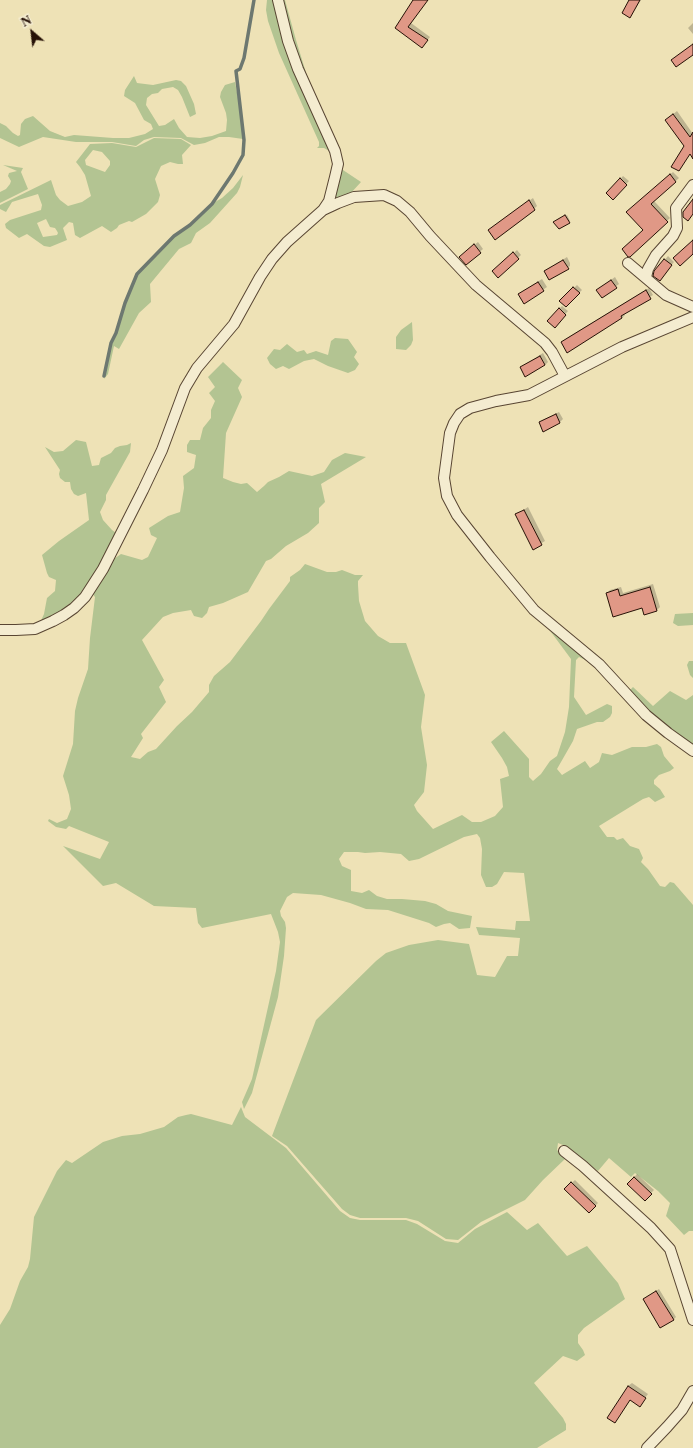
<!DOCTYPE html>
<style>
body{margin:0}
#map{position:relative;width:693px;height:1448px;overflow:hidden;background:#eee2b6;font-family:"Libre Caslon Text",serif}
canvas{display:block}
.north{position:absolute;left:12px;top:12px;width:40px;height:40px;-webkit-text-stroke:3px #f4ecd0;paint-order:stroke;rotate:332deg;font-size:11px;font-weight:700;line-height:16px;text-align:center;color:#261106}
.north::after{content:'';display:block;margin:auto;width:14px;height:18px;background:#261106;clip-path:polygon(50% 0,100% 100%,50% 72%,0 100%)}
</style>
<div id="map">
<canvas width="693" height="1448"></canvas>
<div class="north">N</div>
</div>
<script>
const g = document.querySelector('canvas').getContext('2d');
g.lineJoin = 'round';
function fill(path, color) {
  g.fillStyle = color;
  g.fill(path, 'evenodd');
}
function toPath(rows) {
  const path = new Path2D();
  for (const r of rows) {
    path.moveTo(r[0], r[1]);
    for (let i = 2; i < r.length; i += 2) path.lineTo(r[i], r[i + 1]);
  }
  return path;
}
function strokePath(path, color, width, dash) {
  g.strokeStyle = color;
  g.lineWidth = width;
  g.lineCap = dash ? 'butt' : 'round';
  g.setLineDash(dash || []);
  g.stroke(path);
}
fill(toPath([
 [267,0,275,0,331,152,324,148,317,148,319,146,319,142,279,53,268,21,266,10],
 [281,0,285,0,296,40,315,102,299,64],
 [134,76,137,83,153,85,176,80,181,81,186,86,194,104,196,114,190,117,182,97,178,90,173,87,162,89,158,93,152,94,147,98,146,105,159,126,165,125,174,119,179,128,187,137,200,138,212,136,226,131,227,120,226,113,220,97,221,92,225,85,235,82,241,113,243,139,229,137,219,137,205,143,194,145,181,138,154,137,144,140,136,146,112,142,76,142,43,137,19,147,0,138,0,123,6,126,13,133,18,136,20,135,21,124,25,119,33,116,50,131,65,137,74,135,113,138,129,138,145,134,153,129,151,124,144,120,135,103,124,96,125,90],
 [154,138,181,139,191,145,182,155,183,164,178,164,170,162,161,166,155,179,160,195,158,202,146,214,132,222,129,221,119,225,117,228,111,232,102,226,80,238,75,235,73,223,69,222,63,228,67,240,50,247,44,246,27,234,19,238,6,228,5,224,10,220,41,210,42,205,38,194,12,202,6,212,0,209,0,205,51,180,56,195,60,200,68,206,82,202,91,196,85,175,80,167,76,162,90,144,112,143,136,147],
 [93,150,102,152,110,161,110,165,105,172,86,165,85,160],
 [46,219,50,227,55,228,57,231,58,233,57,235,43,237,37,223],
 [3,165,23,168,21,172,28,189,0,203,0,192,6,189,10,184,11,181,8,176,9,173,17,171],
 [340,168,361,182,350,194,330,203],
 [243,175,240,187,237,193,210,223,196,233,191,243,179,249,150,284,151,302,139,313,119,349,114,346,108,374,104,379,111,343,117,333,125,303,137,274,174,236,190,225,215,202,222,198,233,188],
 [412,322,413,340,411,345,406,350,396,349,396,337,401,330],
 [335,338,348,339,357,352,354,357,359,364,355,370,348,373,328,366,314,359,304,361,289,369,283,366,276,369,270,364,267,358,274,349,280,350,287,344,297,352,304,350,307,354,316,351,328,355,331,341],
 [223,362,242,380,238,388,242,397,226,433,223,478,233,482,241,484,247,483,257,492,264,486,268,482,279,477,289,471,312,476,324,472,332,460,345,453,366,457,321,484,325,502,319,508,319,523,308,533,286,546,271,559,266,561,248,592,223,603,209,607,207,613,202,618,194,616,191,610,173,613,163,617,142,640,164,680,159,687,166,702,141,734,143,738,131,757,140,759,148,752,156,749,177,726,192,712,209,692,209,685,214,676,230,662,261,621,269,609,290,581,290,577,300,570,305,564,327,572,336,572,342,570,355,575,363,575,358,581,358,585,359,601,365,621,378,636,390,643,406,643,425,695,421,727,427,765,424,792,414,805,417,811,433,829,462,815,472,822,481,822,495,816,503,807,500,779,509,776,507,767,502,758,491,742,504,731,529,759,529,777,533,781,541,774,550,761,557,756,565,732,569,707,571,659,548,628,554,634,566,640,596,665,579,657,576,660,574,697,586,715,607,704,612,706,612,713,610,717,603,722,597,722,577,729,573,741,557,769,562,775,585,761,590,768,599,762,602,753,612,755,632,747,646,747,657,744,661,747,664,756,674,768,670,771,659,775,654,780,654,784,660,789,665,797,655,802,649,797,643,799,599,826,607,837,614,837,617,840,623,838,630,846,639,849,643,858,641,862,648,869,660,886,665,887,670,882,674,883,693,905,693,1231,689,1231,684,1235,666,1216,670,1203,658,1191,635,1173,631,1177,609,1158,598,1171,563,1145,558,1143,557,1150,566,1158,543,1180,525,1200,481,1222,458,1240,446,1239,418,1221,406,1218,360,1218,350,1215,342,1209,287,1146,272,1136,316,1020,376,961,386,953,409,945,438,940,469,944,477,975,495,977,507,956,518,956,520,938,479,935,476,927,515,930,516,921,530,921,524,873,504,872,497,884,492,887,486,887,481,875,482,849,480,838,477,834,464,837,419,859,409,861,401,854,380,852,365,853,358,852,344,852,339,859,342,866,351,870,351,891,362,893,369,890,377,896,387,899,402,899,425,901,436,904,448,911,472,916,470,928,459,929,450,923,444,924,436,927,429,923,388,910,366,909,350,903,321,895,293,893,287,897,280,911,281,916,285,922,286,928,284,956,278,997,258,1071,252,1093,244,1109,242,1102,252,1079,276,971,280,942,278,932,271,914,202,928,198,923,196,908,154,906,116,883,103,886,63,846,100,859,109,842,69,826,66,829,56,827,48,821,49,819,57,823,67,819,71,809,69,795,63,776,73,744,75,711,78,698,88,669,90,638,95,597,92,593,111,561,121,554,142,560,148,557,157,538,151,535,149,528,168,516,180,512,184,488,183,476,194,468,196,455,187,452,187,445,190,440,200,440,203,428,211,418,211,410,215,401,209,393,215,387,208,377],
 [76,440,86,442,92,466,99,465,101,458,111,453,115,448,120,446,127,445,131,443,130,452,106,495,106,500,100,512,103,520,112,530,119,535,103,567,73,605,39,625,44,614,47,598,55,591,56,580,49,577,47,573,42,555,59,541,89,520,86,493,78,496,74,494,71,489,70,482,65,482,60,478,59,474,60,470,45,447,54,452,63,451],
 [693,613,693,625,678,626,673,623,675,614],
 [689,661,693,661,693,678,690,675,687,665],
 [633,687,653,706,670,691,686,700,693,695,693,747,668,731,628,692],
 [241,1107,245,1117,286,1148,340,1211,350,1218,360,1220,406,1220,417,1224,445,1241,458,1243,475,1229,507,1212,527,1230,538,1223,567,1256,587,1246,618,1283,625,1299,584,1328,578,1335,578,1343,583,1350,585,1355,577,1361,563,1356,534,1383,563,1418,566,1424,566,1430,537,1448,0,1448,0,1325,10,1309,20,1281,28,1267,30,1259,34,1217,57,1171,66,1160,72,1163,103,1142,122,1136,140,1134,164,1127,178,1117,186,1115,191,1114,232,1125]
]), '#b3c492');
fill(toPath([
 [415,0,427,0,411,23,430,37,422,47,396,28],
 [630,0,641,0,630,17],
 [693,23,693,34,688,28],
 [677,111,693,134,693,149,666,120],
 [673,172,679,178,654,201,670,218,629,256,644,230,631,209],
 [623,176,629,181,613,198,608,193],
 [533,198,537,206,534,209,493,227],
 [567,215,570,221,569,222,556,221],
 [478,242,483,249,466,264,463,254],
 [517,250,521,255,498,276,494,271],
 [668,256,674,262,662,277,655,272],
 [567,257,570,263,570,266,566,269,545,271],
 [615,277,619,284,602,296,601,287],
 [542,279,547,287,524,303,523,291],
 [577,285,582,290,566,306,561,301],
 [649,288,653,295,624,313,625,315,622,318,567,338],
 [562,306,568,311,558,323,559,309],
 [543,353,548,362,545,365,521,367],
 [559,412,563,419,560,422,540,423,543,420],
 [528,507,545,541,533,548,516,515],
 [653,584,660,607,657,610,607,593,610,590,621,587,623,593],
 [637,1174,654,1190,645,1199,628,1184],
 [575,1180,598,1203,589,1212,565,1189],
 [659,1289,676,1317,673,1320,644,1299],
 [632,1383,648,1394,640,1405,631,1399,615,1422,628,1386]
]), '#0003');
strokePath(toPath([
 [104,376,111,343,116,333,125,303,137,274,174,236,190,225,212,204,233,173,243,155,244,140,236,71,240,69,244,58,254,0]
]), '#6d7870', 3.5);
const building = toPath([
 [413,0,428,0,408,27,428,40,422,48,395,28,413,0],
 [629,0,640,0,630,18,622,13,629,0],
 [693,44,693,55,676,67,671,60,693,44],
 [673,114,690,137,693,132,693,159,690,154,679,171,671,167,684,146,665,120,673,114],
 [670,174,676,182,651,204,668,222,630,257,628,257,622,249,643,230,626,212,670,174],
 [620,178,627,185,613,200,606,193,620,178],
 [693,199,693,214,688,221,683,217,683,212,693,199],
 [529,200,535,210,495,240,488,230,529,200],
 [565,215,570,223,559,229,553,222,565,215],
 [693,240,693,254,680,266,673,258,693,240],
 [474,244,481,253,466,265,459,257,474,244],
 [513,252,519,259,498,278,492,271,513,252],
 [664,259,672,265,660,281,653,276,654,271,664,259],
 [563,260,569,269,549,280,544,271,563,260],
 [611,280,617,288,602,298,596,290,611,280],
 [538,282,544,291,524,304,518,294,538,282],
 [573,287,580,293,566,307,559,301,573,287],
 [646,290,651,299,621,316,622,318,567,353,561,342,646,290],
 [559,308,566,315,555,328,547,321,559,308],
 [540,356,545,365,525,377,520,367,540,356],
 [556,414,560,423,543,432,539,422,556,414],
 [524,510,542,545,533,550,515,514,524,510],
 [650,587,657,611,644,615,642,608,613,617,606,593,618,589,620,596,650,587],
 [634,1177,652,1194,645,1201,627,1184,634,1177],
 [571,1182,596,1206,589,1213,564,1189,571,1182],
 [656,1291,674,1320,660,1328,643,1299,656,1291],
 [628,1386,646,1398,640,1407,630,1400,615,1423,607,1418,628,1386]
]);
fill(building, '#e09886');
strokePath(building, '#261106', 1);
const street = toPath([
 [278,0,288,41,298,69,335,151,338,164,335,177,329,201,323,210],
 [628,263,666,295,693,307],
 [646,277,648,269,656,255,673,236,677,228,676,208,693,185],
 [693,317,622,347,529,395,496,401,470,408,460,414,454,423,450,433,444,478,447,496,457,515,490,557,534,610,599,664,646,715,668,733,693,751],
 [0,630,16,630,35,629,53,621,64,615,74,608,85,597,103,569,143,490,162,450,185,388,197,368,234,324,260,277,272,259,287,242,323,210,338,203,354,197,384,195,397,201,410,212,430,236,476,285,545,343,552,352,565,376],
 [564,1151,583,1166,651,1228,670,1249,693,1320],
 [647,1448,667,1427,682,1410,693,1391]
]);
strokePath(street, '#584532', 12);
strokePath(street, '#f4ecd0', 10);
</script>
